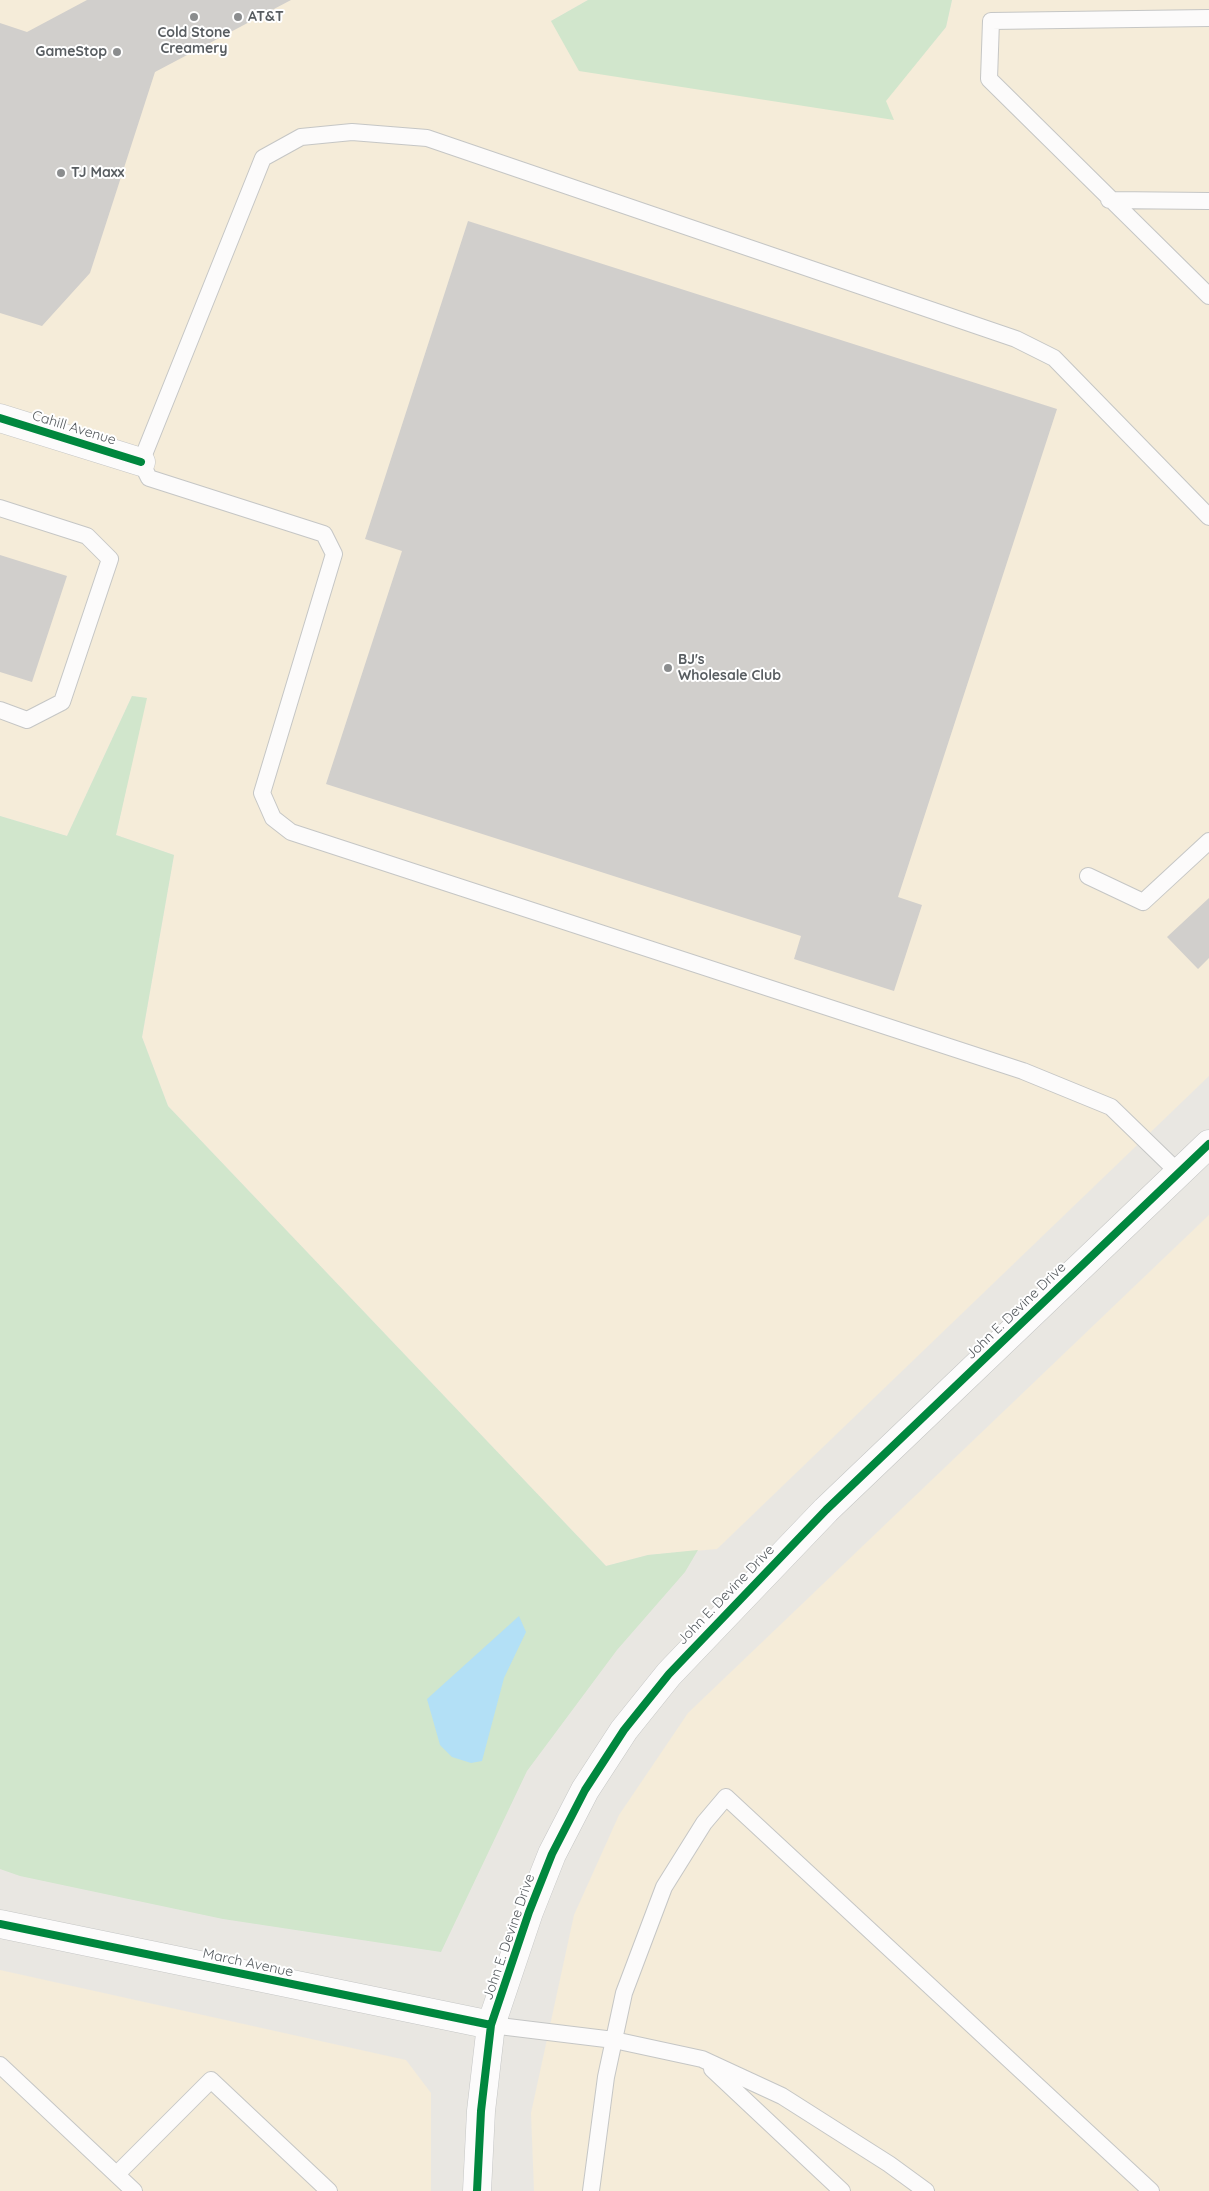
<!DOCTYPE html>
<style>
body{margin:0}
canvas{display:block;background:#e9e7e2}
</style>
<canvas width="1209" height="2191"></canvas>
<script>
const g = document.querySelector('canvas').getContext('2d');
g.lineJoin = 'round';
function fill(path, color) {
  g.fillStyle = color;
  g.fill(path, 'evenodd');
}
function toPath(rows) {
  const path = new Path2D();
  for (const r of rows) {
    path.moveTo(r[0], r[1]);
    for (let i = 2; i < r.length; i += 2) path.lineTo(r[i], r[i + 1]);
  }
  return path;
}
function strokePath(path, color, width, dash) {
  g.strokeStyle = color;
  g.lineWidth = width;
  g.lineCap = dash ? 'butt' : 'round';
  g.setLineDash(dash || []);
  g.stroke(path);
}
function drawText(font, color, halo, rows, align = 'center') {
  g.font = font + ' Quicksand,sans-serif';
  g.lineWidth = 4;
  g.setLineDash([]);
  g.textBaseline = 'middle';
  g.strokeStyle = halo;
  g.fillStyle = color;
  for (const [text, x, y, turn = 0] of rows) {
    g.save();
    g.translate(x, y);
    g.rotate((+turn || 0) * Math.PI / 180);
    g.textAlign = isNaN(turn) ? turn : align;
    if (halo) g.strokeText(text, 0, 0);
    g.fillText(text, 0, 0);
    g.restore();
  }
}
fill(toPath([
 [0,0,588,0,551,21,893,120,885,101,946,27,952,0,1209,0,1209,1076,717,1549,648,1555,606,1566,168,1106,142,1037,174,855,116,835,146,698,132,696,67,836,0,816],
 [1209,1215,1209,2191,534,2191,531,2113,574,1915,619,1815,688,1713],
 [0,1970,406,2060,431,2093,431,2191,0,2191]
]), '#f5ecd9');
fill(toPath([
 [588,0,952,0,946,27,886,101,894,120,579,71,551,21],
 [132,696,147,698,116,835,174,855,142,1037,168,1106,606,1566,648,1555,698,1550,685,1572,617,1650,527,1771,441,1952,223,1919,20,1876,0,1869,0,816,67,836]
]), '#d1e6cc');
fill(toPath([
 [519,1616,526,1632,504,1678,482,1761,471,1763,452,1757,440,1745,427,1699]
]), '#b3e0f6');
fill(toPath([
 [87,0,291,0,155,72,90,273,42,326,0,313,0,23,27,32],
 [468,221,1057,409,898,897,922,905,894,991,794,959,801,936,326,784,402,551,365,539],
 [0,555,67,576,32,682,0,672],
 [1209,898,1209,958,1198,969,1167,937]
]), '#d1cfcc');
const service = toPath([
 [1209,18,991,21,989,79,1209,296],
 [1109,200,1209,201],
 [0,508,87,536,110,559,62,702,27,720,0,710],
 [1088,876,1143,902,1209,841],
 [1179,1173,1111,1107,1023,1071,291,832,273,818,262,793,334,554,324,534,149,478,141,462,263,158,301,137,352,132,427,138,1016,339,1054,358,1209,517],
 [491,2025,614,2040,702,2059,782,2096,889,2164,926,2191],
 [0,2065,134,2191],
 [712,2069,842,2191],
 [117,2174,211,2080,329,2191],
 [591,2191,606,2077,624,1993,664,1887,704,1823,726,1797,1151,2191]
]);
const minor = toPath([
 [0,418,141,462],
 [0,1924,491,2025],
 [477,2191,481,2111,491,2025,529,1912,552,1854,585,1790,624,1730,669,1674,826,1510,1209,1144]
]);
strokePath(service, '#c5c6c5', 18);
strokePath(minor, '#c5c6c5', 29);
strokePath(service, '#fcfbfb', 16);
strokePath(minor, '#fcfbfb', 28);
strokePath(toPath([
 [0,418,141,462],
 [0,1924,491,2025],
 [477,2191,481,2111,491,2025,529,1912,552,1854,585,1790,624,1730,669,1674,826,1510,1209,1144]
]), '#00873e', 8);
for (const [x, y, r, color] of [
 [194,17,5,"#8b8d8e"],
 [238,17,5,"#8b8d8e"],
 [117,52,5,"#8b8d8e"],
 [61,173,5,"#8b8d8e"],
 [668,668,5,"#8b8d8e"]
]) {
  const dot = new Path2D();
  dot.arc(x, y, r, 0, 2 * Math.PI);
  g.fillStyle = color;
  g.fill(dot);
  strokePath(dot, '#fff', 2);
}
drawText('bold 14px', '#585d61', '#fff', [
 ["AT&T",248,17],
 ["Cold Stone",194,33,"center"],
 ["Creamery",194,49,"center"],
 ["GameStop",107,52,"right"],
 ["TJ Maxx",71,173],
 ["BJ's",678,660],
 ["Wholesale Club",678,676]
], 'left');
drawText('14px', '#585d61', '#fff', [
 ["Cahill Avenue",74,428,17],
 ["John E. Devine Drive",1016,1311,-44],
 ["John E. Devine Drive",726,1595,-46],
 ["John E. Devine Drive",509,1937,-71],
 ["March Avenue",248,1963,12]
]);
</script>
